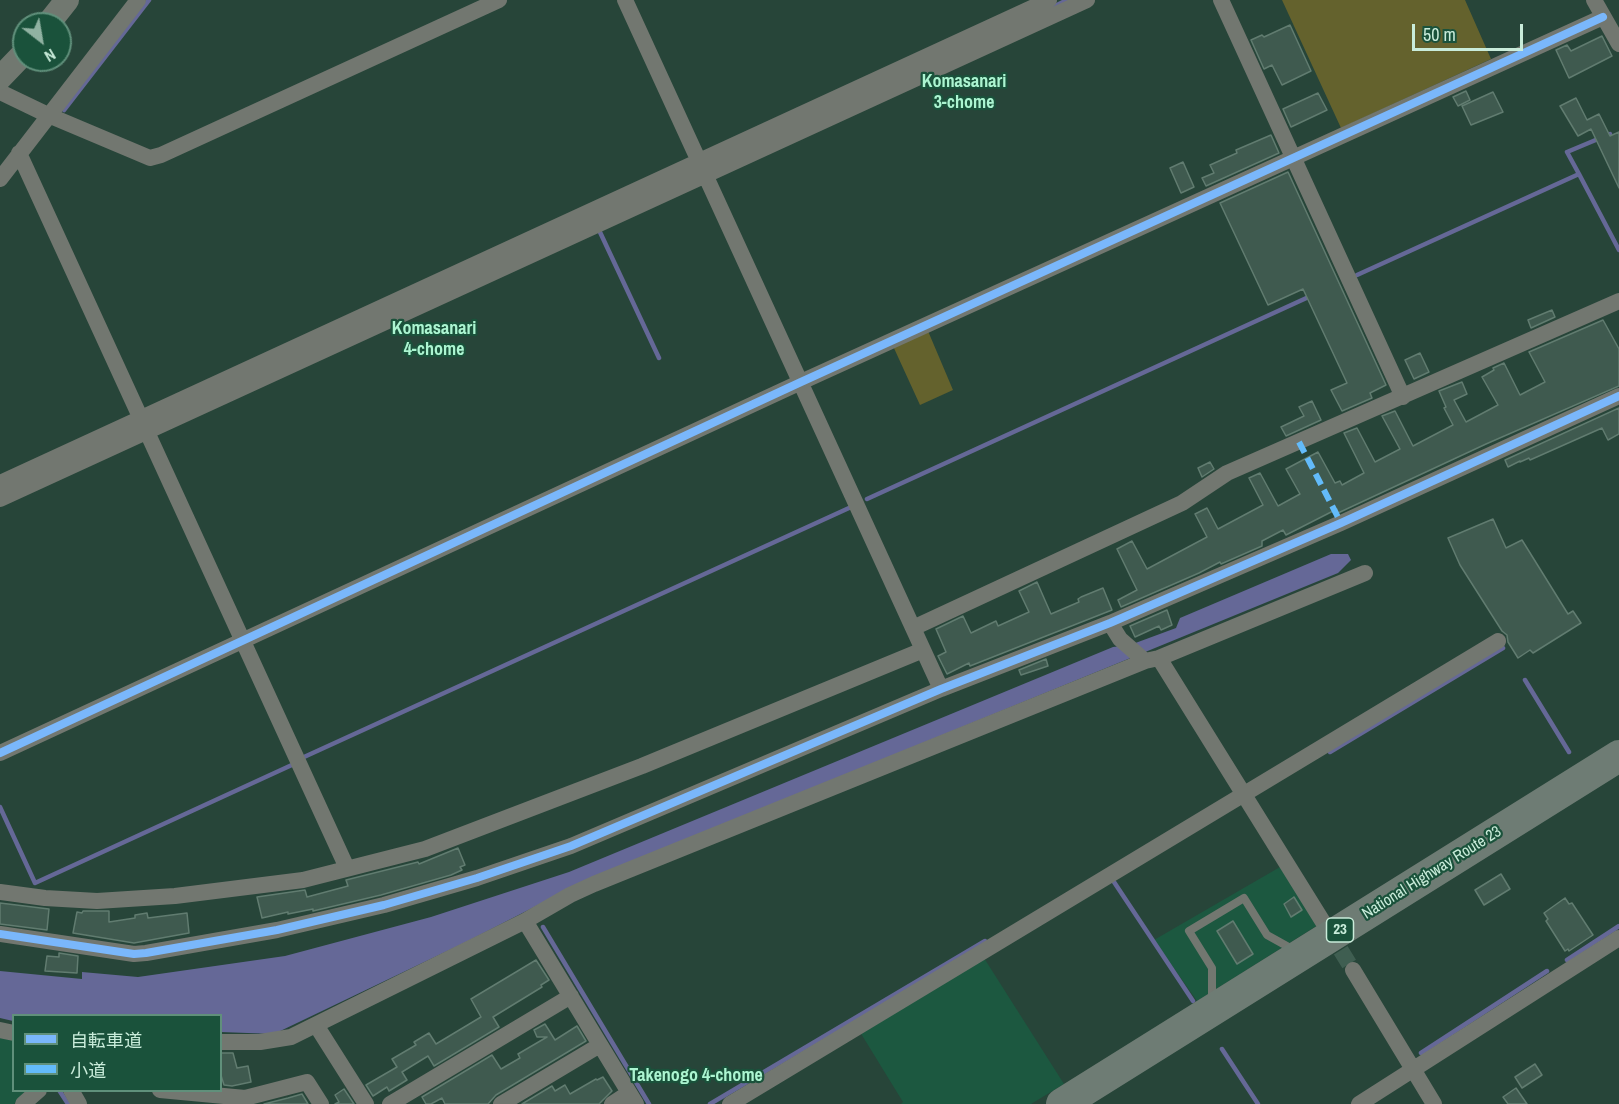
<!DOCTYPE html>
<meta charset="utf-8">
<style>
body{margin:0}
#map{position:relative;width:1619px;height:1104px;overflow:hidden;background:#274539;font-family:"Archivo Narrow","Noto Sans JP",sans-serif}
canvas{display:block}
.legend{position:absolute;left:12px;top:1014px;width:210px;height:78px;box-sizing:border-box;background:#1a523b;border:2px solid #60907b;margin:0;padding:8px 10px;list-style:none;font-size:18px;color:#c9ecda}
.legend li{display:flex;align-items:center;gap:12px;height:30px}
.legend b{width:30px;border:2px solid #60907b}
.north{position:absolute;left:12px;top:12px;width:60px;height:60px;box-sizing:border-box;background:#1a523b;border:2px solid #60907b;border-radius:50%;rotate:149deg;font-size:16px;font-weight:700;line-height:24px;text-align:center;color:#c9ecda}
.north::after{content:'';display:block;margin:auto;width:21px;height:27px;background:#90b2a2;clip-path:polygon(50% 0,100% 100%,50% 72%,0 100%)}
.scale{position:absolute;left:1412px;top:24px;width:111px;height:27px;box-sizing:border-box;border:3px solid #c9ecda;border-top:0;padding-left:8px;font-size:18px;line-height:21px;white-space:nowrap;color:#c9ecda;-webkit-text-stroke:4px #1a523b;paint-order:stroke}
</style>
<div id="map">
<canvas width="1619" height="1104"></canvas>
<ul class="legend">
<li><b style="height:8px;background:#7ab7fb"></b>自転車道</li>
<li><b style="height:8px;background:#63bbfa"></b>小道</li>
</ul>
<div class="north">N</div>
<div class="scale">50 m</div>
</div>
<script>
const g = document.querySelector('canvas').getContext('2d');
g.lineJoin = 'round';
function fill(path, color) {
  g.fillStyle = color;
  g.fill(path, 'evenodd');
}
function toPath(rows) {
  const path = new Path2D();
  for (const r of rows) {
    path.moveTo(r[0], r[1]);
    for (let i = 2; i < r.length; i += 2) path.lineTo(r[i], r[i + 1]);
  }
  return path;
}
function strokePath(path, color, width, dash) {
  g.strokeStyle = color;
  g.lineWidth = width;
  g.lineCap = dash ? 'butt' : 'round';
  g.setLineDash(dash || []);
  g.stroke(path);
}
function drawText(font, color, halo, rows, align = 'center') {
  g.font = font + ' "Archivo Narrow",sans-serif';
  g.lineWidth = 4.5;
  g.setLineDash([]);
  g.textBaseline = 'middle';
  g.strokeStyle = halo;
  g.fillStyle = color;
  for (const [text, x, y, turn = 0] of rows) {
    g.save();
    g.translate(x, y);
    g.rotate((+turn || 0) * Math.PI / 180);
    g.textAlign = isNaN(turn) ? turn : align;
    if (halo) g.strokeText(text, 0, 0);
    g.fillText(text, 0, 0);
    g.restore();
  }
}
fill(toPath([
 [1280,867,1318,925,1197,1001,1154,940],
 [984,958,1064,1084,1031,1104,901,1104,903,1102,860,1032],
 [0,1035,13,1038,14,1090,29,1091,14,1104,0,1104]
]), '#1c5840');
fill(toPath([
 [1282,0,1465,0,1491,59,1341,128],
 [928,331,953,390,920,405,893,346]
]), '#64622d');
fill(toPath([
 [1331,554,1348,554,1351,560,1338,573,579,884,464,943,274,1034,221,1032,220,1016,14,1016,13,1021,0,1018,0,971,82,979,82,972,138,977,285,956,431,917,569,872,1113,647,1130,645,1176,628,1180,618]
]), '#656897');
strokePath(toPath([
 [1051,8,1067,0],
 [64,110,149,0],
 [1579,174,1619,250],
 [599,230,659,358],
 [1357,275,1579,174,1567,152,1610,134],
 [867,499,1313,295],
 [1525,680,1569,752],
 [1330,752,1503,648],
 [304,757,849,508],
 [0,807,35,883,294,764],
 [1114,882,1193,1001],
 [543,927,649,1104],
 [1567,960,1619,926],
 [1222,1049,1258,1104],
 [1421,1053,1547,971],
 [59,1090,68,1104],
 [710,1104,985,941]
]), '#656897', 4.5);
const building = toPath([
 [1290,25,1311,71,1282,85,1272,65,1264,69,1251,40,1262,35,1264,37,1290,25],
 [1602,36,1612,56,1569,78,1556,50,1567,45,1571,51,1602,36],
 [1466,91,1470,100,1458,106,1453,97,1466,91],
 [1493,92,1503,112,1471,125,1462,106,1493,92],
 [1318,93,1327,110,1291,127,1283,109,1318,93],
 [1576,98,1587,120,1599,114,1610,136,1619,132,1619,188,1591,129,1578,136,1560,106,1576,98],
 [1271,135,1279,153,1206,186,1202,178,1214,173,1210,165,1237,153,1236,150,1271,135],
 [1183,162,1194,187,1181,193,1170,168,1183,162],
 [1288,172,1386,385,1370,393,1372,398,1342,411,1331,390,1347,383,1303,289,1268,305,1220,203,1288,172],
 [1552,310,1555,317,1531,328,1528,320,1552,310],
 [1603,320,1619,349,1619,386,1486,444,1338,513,1337,509,1286,535,1283,530,1262,541,1262,546,1221,564,1220,562,1199,573,1121,607,1118,600,1137,590,1117,549,1132,541,1147,569,1207,537,1195,514,1207,508,1218,529,1263,505,1249,478,1260,473,1278,506,1300,494,1286,469,1318,452,1335,483,1340,481,1342,485,1364,473,1344,433,1357,428,1375,462,1400,449,1382,416,1395,411,1413,446,1453,425,1444,408,1446,407,1439,391,1462,382,1467,394,1454,400,1466,422,1498,405,1482,377,1494,370,1493,368,1504,363,1520,395,1545,382,1529,352,1603,320],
 [1420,353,1429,372,1414,379,1405,360,1420,353],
 [1312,401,1321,420,1286,436,1281,427,1304,416,1299,407,1312,401],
 [1619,408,1619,434,1608,440,1602,428,1530,460,1529,458,1520,462,1520,461,1508,467,1505,460,1619,408],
 [1210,462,1214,469,1202,477,1198,468,1210,462],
 [1493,519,1506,548,1522,540,1568,614,1573,611,1581,623,1533,653,1530,650,1518,658,1508,642,1507,635,1502,631,1460,565,1448,538,1493,519],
 [1037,582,1051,614,1079,602,1078,599,1081,597,1103,588,1112,610,970,666,969,663,947,674,938,656,946,652,936,629,963,616,971,633,996,621,998,626,1029,612,1019,591,1037,582],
 [1167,610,1172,625,1161,630,1159,626,1135,637,1130,626,1167,610],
 [1046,659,1048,666,1021,675,1019,670,1046,659],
 [458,848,465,865,460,867,462,870,451,875,381,895,313,911,313,909,288,914,288,912,262,918,257,897,305,890,307,897,348,886,346,880,418,862,419,864,458,848],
 [1501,874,1510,889,1484,905,1475,890,1501,874],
 [1294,897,1302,910,1291,917,1284,904,1294,897],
 [1565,898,1569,904,1572,903,1593,935,1569,951,1568,949,1565,951,1546,921,1548,919,1544,913,1565,898],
 [0,903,49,909,47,930,0,924,0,903],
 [83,911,109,911,109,922,135,918,135,915,147,913,148,918,187,913,189,933,134,943,73,933,77,912,82,913,83,911],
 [1233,921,1253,954,1237,964,1217,931,1233,921],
 [59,953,78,956,77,973,45,971,47,956,59,957,59,953],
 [536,960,549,980,541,985,542,987,493,1017,499,1027,434,1066,428,1056,402,1072,407,1080,389,1091,387,1087,373,1096,366,1085,397,1067,392,1059,416,1045,414,1042,429,1033,436,1044,481,1017,471,999,536,960],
 [545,1024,555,1040,577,1026,586,1041,496,1095,488,1104,445,1104,442,1098,431,1104,426,1104,422,1097,492,1055,501,1069,520,1058,518,1054,547,1037,537,1037,534,1030,545,1024],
 [220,1053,233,1053,237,1068,248,1066,251,1082,232,1086,224,1085,220,1072,220,1053],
 [1535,1064,1542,1075,1522,1088,1515,1077,1535,1064],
 [603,1077,612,1091,599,1104,522,1104,552,1086,555,1091,565,1085,570,1094,596,1079,597,1080,603,1077],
 [1516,1088,1527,1104,1508,1104,1503,1097,1516,1088],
 [344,1089,354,1104,335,1104,339,1102,335,1095,344,1089],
 [302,1094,308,1104,264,1104,288,1098,302,1094]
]);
fill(building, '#3f5a4f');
strokePath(building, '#617c70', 1.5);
strokePath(toPath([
 [1328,930,1353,970]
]), '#3f5e51', 16, [16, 8]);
strokePath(toPath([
 [1212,1001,1212,968,1189,931,1244,898,1267,935,1294,950]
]), '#727770', 8);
strokePath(toPath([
 [625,0,941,689],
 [1221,0,1403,397],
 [1594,0,1619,44],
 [0,92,48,115,150,158,161,155,499,0],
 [19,153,347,868],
 [0,179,138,0],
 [0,483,1049,0],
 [0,499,1087,0],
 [1110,623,1120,639,1145,661,1159,658,1323,922],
 [913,628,1182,503,1227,473,1619,301],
 [1159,658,1365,573],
 [0,753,801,382,1603,17],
 [0,892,45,898,97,901,175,896,303,880,425,849,642,766,923,650],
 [525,921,636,1104],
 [0,934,134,954,146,953,277,930,384,905,477,878,571,846,941,689,1110,623,1341,523,1619,396],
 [1353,970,1434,1104],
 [316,1025,366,1104],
 [0,1030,14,1033],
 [220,1042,260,1042,291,1037,525,921,570,895,594,884,1145,661],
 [71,1090,79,1104],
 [160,1090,245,1098,307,1082,321,1104],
 [23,1104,39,1090],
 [390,1104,571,996],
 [501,1104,600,1045],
 [612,1104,629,1093],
 [730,1104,1498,641],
 [1359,1104,1619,938]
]), '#727770', 16);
strokePath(toPath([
 [48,24,67,0],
 [0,78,24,53]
]), '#717870', 24);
strokePath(toPath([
 [1062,1104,1619,756]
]), '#6e7c74', 32);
strokePath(toPath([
 [1299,442,1341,523]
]), '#63bbfa', 6, [12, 6]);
strokePath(toPath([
 [0,753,801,382,1603,17],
 [0,934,134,954,146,953,277,930,384,905,477,878,571,846,941,689,1110,623,1341,523,1619,396]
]), '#7ab7fb', 8);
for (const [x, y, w] of [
 [1340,930,27]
]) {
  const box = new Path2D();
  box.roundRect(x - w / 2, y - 12, w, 24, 4.5);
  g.fillStyle = '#1a523b';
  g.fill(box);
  strokePath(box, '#c9ecda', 1.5);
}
drawText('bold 15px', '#c9ecda', null, [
 ["23",1340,930]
]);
drawText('16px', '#c9ecda', '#1a523b', [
 ["National Highway Route 23",1432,873,-32]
]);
drawText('bold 18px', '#acf5d1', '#1a523b', [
 ["Komasanari",964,82],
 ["3-chome",964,103],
 ["Komasanari",434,329],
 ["4-chome",434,350],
 ["Takenogo 4-chome",696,1076]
]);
</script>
